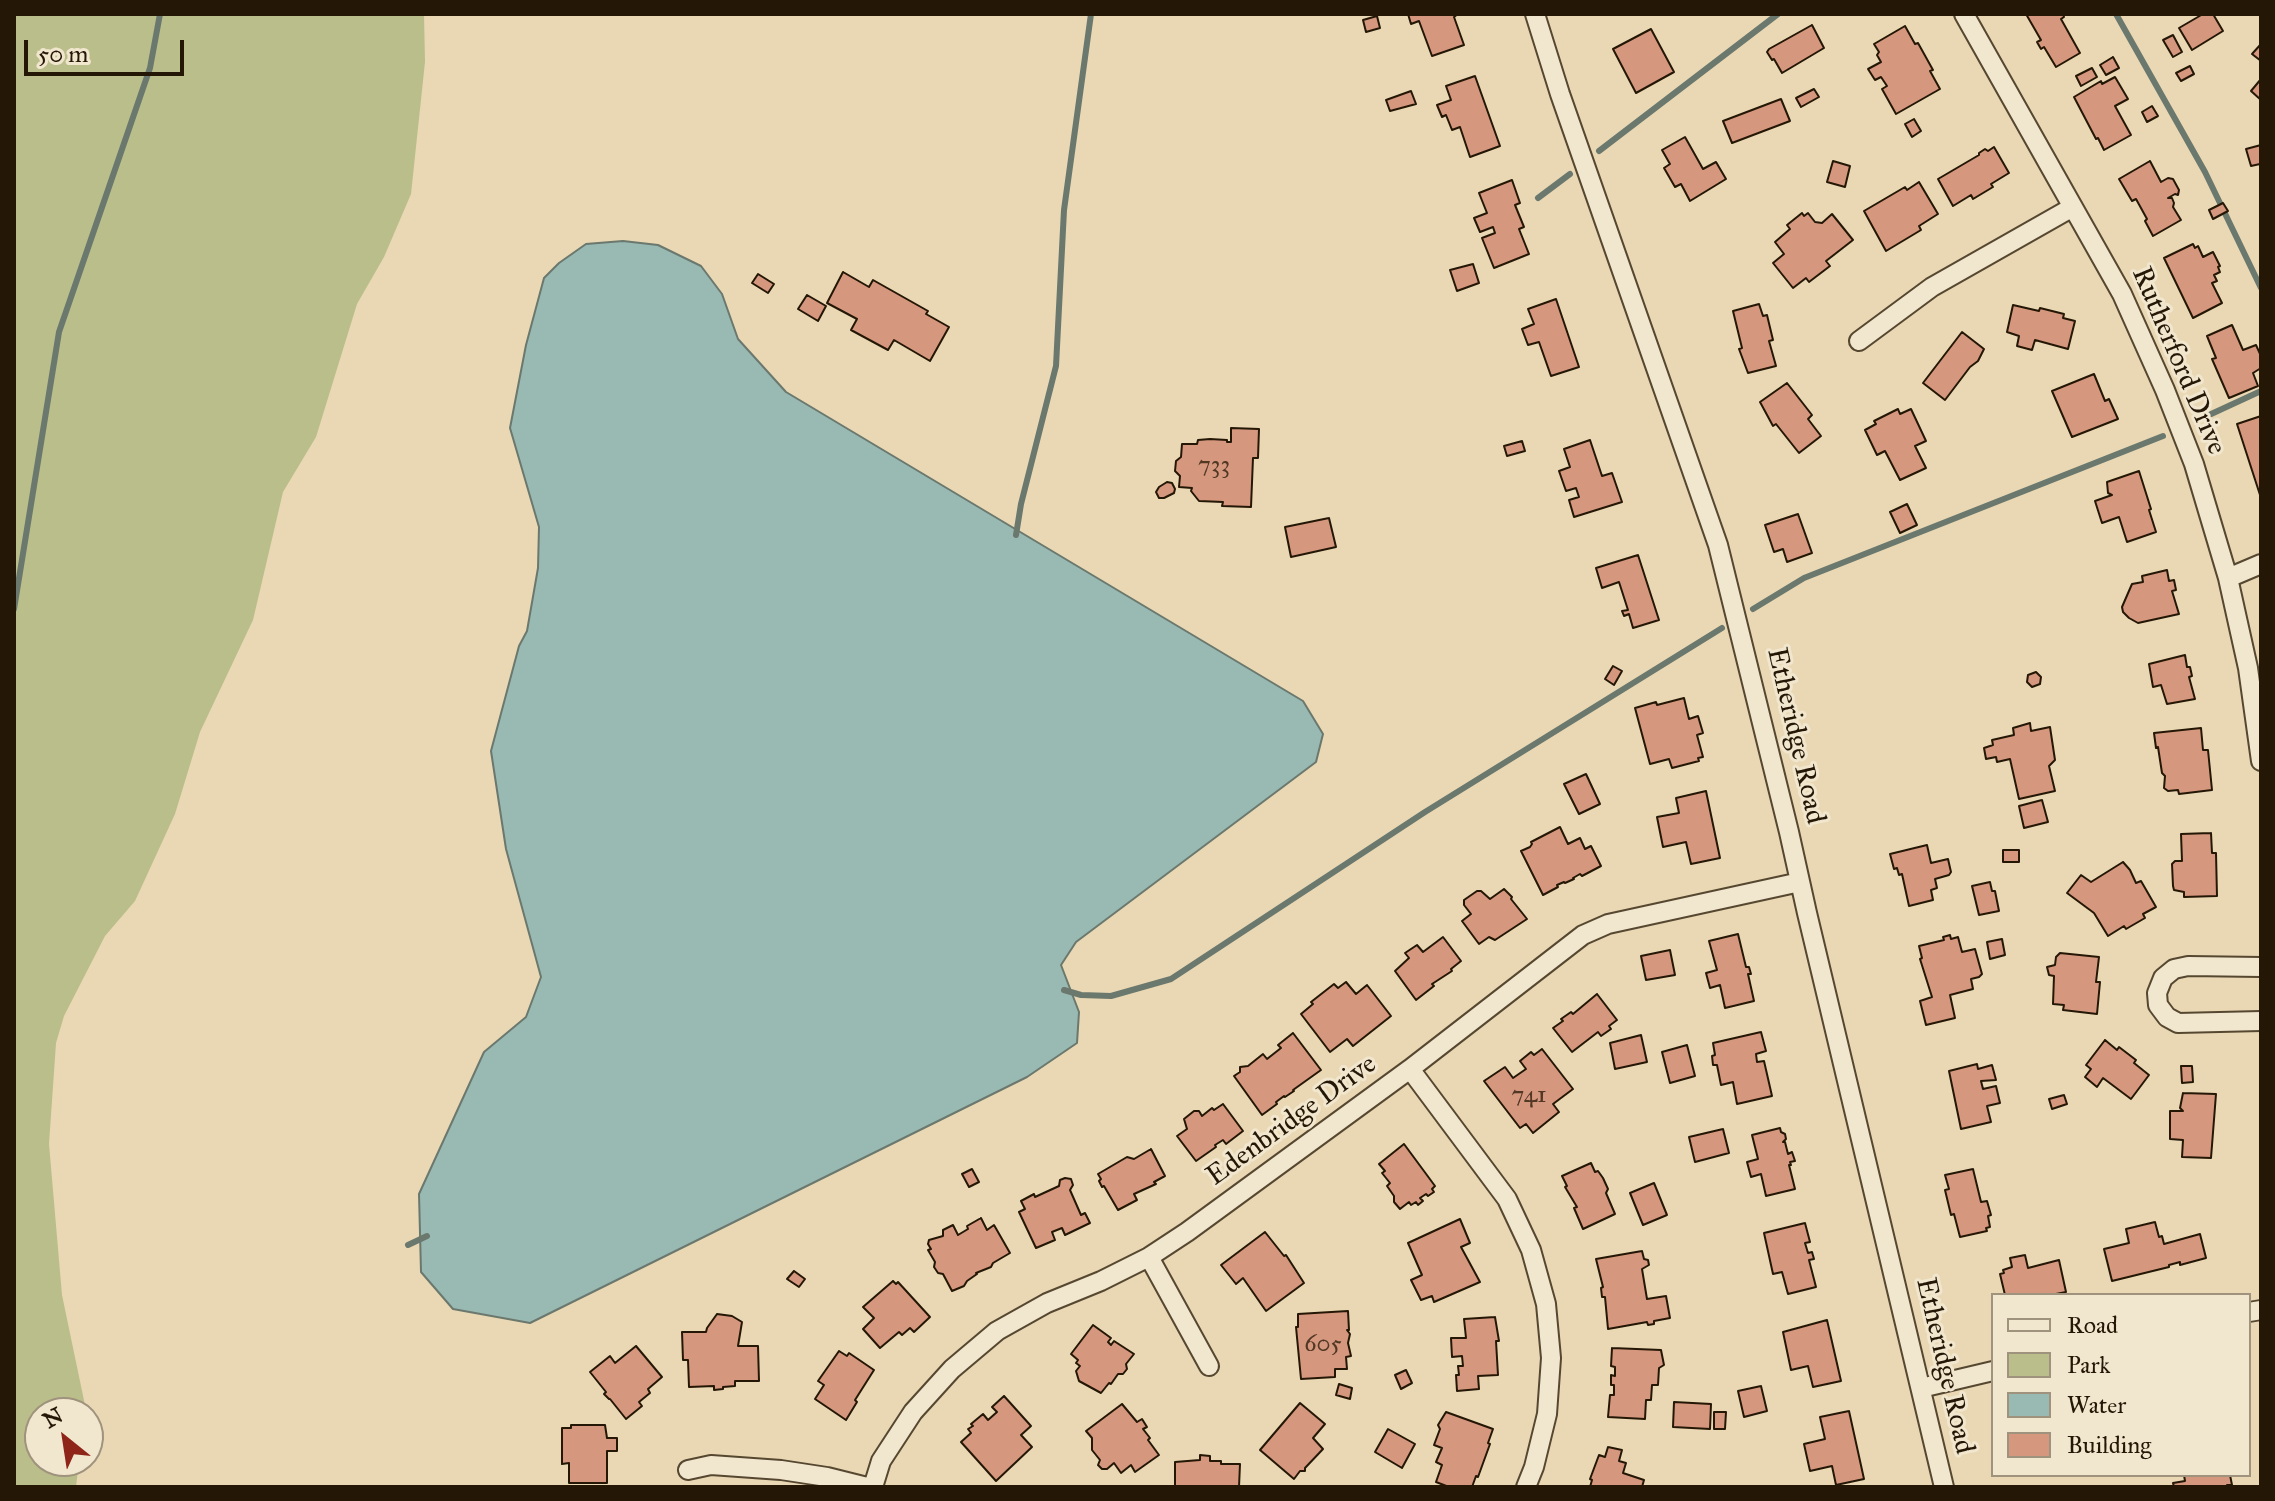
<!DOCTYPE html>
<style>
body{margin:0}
#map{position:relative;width:2275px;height:1501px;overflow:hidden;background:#e9d8b3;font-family:"IM FELL Great Primer",serif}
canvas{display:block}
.frame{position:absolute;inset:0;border:16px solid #251706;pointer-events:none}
.legend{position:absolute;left:1991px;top:1293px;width:260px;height:184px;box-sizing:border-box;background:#f1e6ce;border:2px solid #9f937e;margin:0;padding:10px 14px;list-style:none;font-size:24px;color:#251706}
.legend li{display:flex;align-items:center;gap:16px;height:40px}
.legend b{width:40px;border:2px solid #9f937e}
.north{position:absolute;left:24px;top:1397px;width:80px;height:80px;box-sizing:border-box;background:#f1e6ce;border:2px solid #9f937e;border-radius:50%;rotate:330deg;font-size:22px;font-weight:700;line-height:32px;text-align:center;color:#251706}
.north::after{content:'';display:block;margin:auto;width:28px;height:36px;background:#8f2418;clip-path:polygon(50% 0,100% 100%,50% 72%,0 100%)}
.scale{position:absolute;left:24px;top:40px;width:160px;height:36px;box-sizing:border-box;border:4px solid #251706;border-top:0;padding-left:10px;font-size:24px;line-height:28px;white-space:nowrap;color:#251706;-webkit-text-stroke:6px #f1e6ce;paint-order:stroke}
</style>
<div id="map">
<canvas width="2275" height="1501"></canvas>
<div class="frame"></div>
<ul class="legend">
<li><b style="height:10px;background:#f1e6ce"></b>Road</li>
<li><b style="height:22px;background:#babe8a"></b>Park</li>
<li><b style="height:22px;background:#99b9b3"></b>Water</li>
<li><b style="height:22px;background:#d5977e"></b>Building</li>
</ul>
<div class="north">N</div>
<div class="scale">50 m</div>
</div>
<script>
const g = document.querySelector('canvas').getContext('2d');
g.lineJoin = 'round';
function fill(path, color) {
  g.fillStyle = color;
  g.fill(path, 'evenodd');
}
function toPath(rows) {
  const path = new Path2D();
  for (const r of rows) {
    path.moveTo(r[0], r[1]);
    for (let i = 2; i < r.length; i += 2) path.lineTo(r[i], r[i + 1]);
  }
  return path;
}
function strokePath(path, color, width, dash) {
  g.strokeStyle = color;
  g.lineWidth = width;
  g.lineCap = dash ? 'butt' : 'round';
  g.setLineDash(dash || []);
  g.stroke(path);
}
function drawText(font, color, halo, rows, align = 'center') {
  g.font = font + ' "IM FELL Great Primer",serif';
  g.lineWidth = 6;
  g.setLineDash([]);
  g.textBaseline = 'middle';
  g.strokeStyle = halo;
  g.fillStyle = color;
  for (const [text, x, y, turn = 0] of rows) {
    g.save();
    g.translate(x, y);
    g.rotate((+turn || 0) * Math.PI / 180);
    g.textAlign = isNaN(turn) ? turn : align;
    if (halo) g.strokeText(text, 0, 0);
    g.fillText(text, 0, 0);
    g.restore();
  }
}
fill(toPath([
 [14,14,424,14,425,62,411,194,384,257,357,304,316,437,283,492,253,620,200,732,175,814,135,901,105,936,64,1016,56,1043,49,1144,62,1295,86,1410,85,1413,40,1413,40,1461,79,1461,76,1487,14,1487]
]), '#babe8a');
const water = toPath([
 [623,241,658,245,701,266,722,294,738,339,786,392,1303,701,1323,734,1316,762,1076,942,1061,965,1079,1012,1077,1043,1027,1077,530,1323,453,1309,421,1272,419,1194,484,1052,526,1017,541,977,506,849,491,751,519,646,527,631,538,568,539,527,510,428,526,345,544,278,559,263,586,244,623,241]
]);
fill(water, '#99b9b3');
strokePath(water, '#6b786e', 2);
strokePath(toPath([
 [2116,14,2205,172,2261,288],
 [1599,151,1778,14],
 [1538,198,1570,174],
 [2196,421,2261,391],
 [1016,535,1021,504,1056,366,1064,210,1091,14],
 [14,609,59,332,150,68,160,14],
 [1753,609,1804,578,2163,436],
 [1064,990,1081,995,1111,996,1171,979,1425,812,1722,628],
 [408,1245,427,1236]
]), '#6b786e', 6);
const building = toPath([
 [1408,14,1458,14,1454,17,1464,45,1432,56,1419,21,1411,24,1408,14],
 [2026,14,2063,14,2064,17,2061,19,2080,53,2056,67,2044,47,2041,49,2037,42,2041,40,2026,14],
 [2203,14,2213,14,2223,31,2192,50,2179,28,2203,14],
 [1377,16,1380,28,1366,32,1363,20,1377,16],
 [1812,25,1824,48,1782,73,1774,59,1772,60,1767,52,1769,49,1812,25],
 [1905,26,1915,44,1918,43,1933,70,1930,71,1940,89,1896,114,1882,89,1887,86,1881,77,1875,80,1868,69,1881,62,1877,55,1879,52,1874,44,1905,26],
 [1651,29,1674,72,1636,93,1613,49,1651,29],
 [2173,35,2182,52,2173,57,2163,40,2173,35],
 [2261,44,2261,61,2252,54,2261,44],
 [2113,57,2119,68,2106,75,2100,65,2113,57],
 [2190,66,2194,74,2181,81,2176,73,2190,66],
 [2092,68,2097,77,2081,86,2076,76,2092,68],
 [1475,76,1500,146,1470,157,1460,127,1452,130,1446,115,1442,117,1437,105,1451,100,1446,86,1475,76],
 [2115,77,2128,99,2115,106,2131,135,2104,150,2098,138,2096,139,2074,97,2101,81,2102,84,2115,77],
 [2261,79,2261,100,2251,91,2261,79],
 [1814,89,1819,97,1801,107,1796,98,1814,89],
 [1411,91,1416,104,1390,111,1386,100,1411,91],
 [1781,99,1790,121,1732,143,1723,121,1781,99],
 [2152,106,2158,116,2147,122,2142,112,2152,106],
 [1914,119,1921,131,1912,137,1905,124,1914,119],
 [1685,137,1703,169,1716,162,1726,179,1690,201,1681,184,1675,187,1664,168,1670,164,1662,150,1685,137],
 [2261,145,2261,166,2260,164,2251,166,2246,149,2261,145],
 [1994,147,2009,173,1991,184,1993,187,1973,199,1971,195,1953,206,1938,179,1979,155,1979,153,1985,149,1988,151,1994,147],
 [1833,161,1850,166,1845,187,1827,182,1833,161],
 [2150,161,2161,182,2168,178,2173,179,2179,190,2178,195,2175,194,2168,198,2172,198,2174,203,2173,207,2181,220,2153,236,2145,221,2147,219,2136,199,2132,201,2119,179,2150,161],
 [1512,180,1520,203,1515,205,1524,227,1519,229,1529,254,1494,268,1482,238,1495,233,1493,227,1480,232,1474,218,1487,213,1479,193,1512,180],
 [1919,182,1938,214,1919,226,1921,230,1886,251,1864,211,1905,187,1907,190,1919,182],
 [2223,203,2228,211,2213,219,2209,210,2223,203],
 [1802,213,1804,216,1808,213,1815,222,1822,223,1832,214,1853,240,1826,261,1830,266,1809,282,1806,278,1793,288,1773,263,1784,254,1775,242,1790,229,1787,225,1802,213],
 [2193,244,2195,248,2198,246,2203,257,2213,252,2220,266,2218,267,2220,272,2214,275,2217,281,2212,283,2222,303,2193,318,2164,258,2193,244],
 [1473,264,1479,283,1457,291,1450,270,1473,264],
 [843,272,869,287,873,280,928,311,926,314,949,327,930,361,894,340,888,350,851,330,857,319,827,303,843,272],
 [758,274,774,284,768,293,752,283,758,274],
 [807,295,826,306,818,321,798,309,807,295],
 [1556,299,1579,367,1551,376,1539,342,1528,345,1522,329,1534,324,1528,309,1556,299],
 [1759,304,1763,316,1767,315,1773,340,1769,341,1776,366,1748,373,1739,349,1742,348,1733,311,1759,304],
 [2013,305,2039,311,2040,308,2064,314,2063,318,2075,321,2068,349,2035,340,2032,350,2017,346,2019,336,2007,332,2013,305],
 [2232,325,2243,350,2256,345,2261,356,2261,368,2253,373,2258,386,2229,398,2212,359,2216,358,2207,336,2232,325],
 [1962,332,1984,349,1978,361,1970,367,1945,400,1923,383,1962,332],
 [2094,374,2105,401,2109,399,2118,419,2072,437,2052,391,2094,374],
 [1787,383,1812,415,1808,419,1821,436,1799,453,1776,424,1773,426,1760,402,1787,383],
 [1898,409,1900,414,1911,409,1926,441,1915,446,1926,468,1900,480,1885,451,1877,455,1865,430,1876,424,1874,421,1898,409],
 [2261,416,2261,498,2237,424,2261,416],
 [1231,428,1259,429,1258,458,1253,458,1251,507,1222,506,1223,502,1199,501,1191,491,1192,488,1179,487,1180,476,1175,471,1176,461,1181,457,1182,444,1197,444,1198,440,1210,439,1227,440,1227,442,1231,442,1231,428],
 [1590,440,1602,476,1612,473,1622,502,1574,517,1569,500,1579,497,1576,488,1566,491,1559,471,1570,467,1564,449,1590,440],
 [1522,441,1525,451,1507,456,1504,446,1522,441],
 [2139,471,2151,509,2149,510,2156,532,2127,542,2119,517,2102,523,2095,501,2112,495,2108,493,2107,482,2139,471],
 [1167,482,1172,483,1175,489,1174,493,1164,498,1159,498,1156,492,1159,487,1167,482],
 [1907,504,1917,525,1900,533,1890,512,1907,504],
 [1798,514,1812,553,1787,562,1783,549,1774,552,1765,525,1798,514],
 [1329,518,1336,547,1291,557,1285,527,1329,518],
 [1638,555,1659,620,1633,628,1629,614,1624,616,1622,611,1628,610,1619,582,1602,588,1596,568,1638,555],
 [2167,570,2169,581,2174,580,2176,590,2172,591,2179,614,2138,623,2129,618,2123,612,2122,607,2132,584,2143,582,2142,576,2167,570],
 [2185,655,2187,667,2190,667,2192,676,2189,677,2195,699,2167,704,2161,685,2153,687,2149,664,2185,655],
 [1613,666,1622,671,1614,685,1605,679,1613,666],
 [2036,672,2041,677,2040,684,2032,687,2027,682,2028,675,2036,672],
 [1684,698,1689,719,1698,716,1703,733,1697,735,1703,757,1698,758,1699,761,1672,768,1669,759,1650,764,1635,708,1656,702,1657,705,1684,698],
 [2030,723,2031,731,2050,727,2055,760,2049,766,2055,791,2019,799,2010,759,1997,762,1996,757,1986,759,1984,748,1993,745,1992,740,2014,735,2013,728,2030,723],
 [2201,728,2203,750,2208,750,2212,790,2179,794,2178,790,2168,791,2164,788,2165,776,2162,773,2158,747,2156,748,2154,733,2201,728],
 [1586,774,1600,804,1579,814,1564,784,1586,774],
 [1706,791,1720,858,1691,864,1686,842,1663,847,1657,817,1679,813,1676,798,1706,791],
 [2042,800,2048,822,2024,828,2019,806,2042,800],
 [1560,827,1568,844,1580,838,1585,849,1591,846,1601,866,1582,876,1580,874,1573,878,1574,879,1565,883,1564,882,1557,885,1558,887,1543,895,1521,851,1530,847,1532,844,1531,842,1560,827],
 [2211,833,2212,853,2216,853,2217,896,2184,897,2184,892,2174,890,2173,886,2172,864,2175,861,2182,861,2181,834,2211,833],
 [1927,845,1931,863,1948,859,1951,872,1949,875,1935,879,1937,888,1931,890,1933,900,1909,906,1902,874,1899,875,1897,868,1894,869,1890,854,1927,845],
 [2003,850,2019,850,2019,862,2003,862,2003,850],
 [2123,862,2130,870,2136,883,2141,881,2156,907,2143,914,2145,918,2126,929,2124,926,2108,936,2094,913,2067,893,2081,875,2091,882,2123,862],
 [1990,882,1992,891,1995,891,1999,911,1979,915,1972,886,1990,882],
 [1504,889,1512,897,1511,899,1527,919,1495,940,1489,937,1479,944,1462,921,1471,914,1464,905,1464,900,1477,891,1481,891,1490,899,1504,889],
 [1738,934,1746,967,1749,967,1751,974,1748,974,1754,1001,1725,1008,1720,985,1710,988,1706,973,1717,970,1709,941,1738,934],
 [1950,935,1951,939,1958,937,1962,952,1975,949,1982,974,1979,977,1971,979,1973,989,1950,995,1955,1018,1926,1025,1920,1001,1932,997,1920,959,1922,958,1919,946,1944,940,1943,937,1950,935],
 [1443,937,1461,961,1451,969,1452,971,1432,984,1434,986,1416,1000,1395,971,1409,958,1405,953,1417,945,1423,952,1443,937],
 [2002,939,2005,955,1990,959,1987,942,2002,939],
 [1670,950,1675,975,1646,980,1641,956,1670,950],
 [2060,953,2099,957,2096,982,2100,982,2097,1014,2063,1010,2064,1005,2053,1004,2054,976,2049,975,2047,967,2055,965,2056,957,2060,953],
 [1346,982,1356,994,1367,985,1391,1016,1353,1046,1347,1039,1330,1052,1301,1014,1313,1004,1311,1002,1334,984,1338,988,1346,982],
 [1597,994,1617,1020,1609,1026,1611,1029,1601,1036,1598,1032,1572,1052,1553,1028,1563,1021,1561,1019,1571,1012,1573,1014,1597,994],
 [1761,1032,1766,1051,1756,1054,1757,1062,1764,1061,1772,1096,1737,1104,1733,1082,1721,1085,1717,1065,1713,1065,1712,1056,1715,1055,1713,1043,1761,1032],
 [1293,1033,1321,1070,1293,1090,1294,1091,1285,1097,1284,1096,1276,1102,1277,1104,1262,1115,1234,1076,1240,1072,1240,1067,1248,1066,1263,1054,1267,1059,1281,1048,1278,1045,1293,1033],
 [1641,1035,1647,1062,1615,1069,1610,1043,1641,1035],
 [2105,1040,2117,1050,2119,1047,2136,1060,2134,1063,2149,1075,2131,1099,2103,1078,2097,1087,2085,1077,2091,1069,2086,1065,2105,1040],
 [1687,1045,1695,1076,1670,1083,1662,1052,1687,1045],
 [1542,1049,1573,1089,1553,1104,1559,1112,1533,1133,1526,1124,1520,1128,1484,1081,1505,1067,1513,1078,1526,1069,1520,1061,1531,1052,1534,1055,1542,1049],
 [1977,1064,1978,1069,1992,1065,1996,1080,1981,1081,1983,1089,1996,1086,2000,1103,1987,1106,1991,1122,1961,1129,1949,1071,1977,1064],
 [2181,1066,2192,1066,2193,1082,2182,1083,2181,1066],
 [2183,1093,2216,1094,2211,1158,2182,1157,2183,1140,2170,1139,2170,1111,2183,1111,2180,1108,2183,1093],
 [2064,1095,2067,1104,2052,1109,2049,1099,2064,1095],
 [1223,1104,1243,1131,1226,1144,1223,1140,1215,1145,1216,1147,1196,1161,1177,1136,1187,1129,1184,1119,1194,1111,1199,1111,1202,1116,1212,1108,1214,1110,1223,1104],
 [1780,1128,1781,1132,1785,1134,1786,1139,1783,1142,1785,1142,1788,1154,1792,1152,1795,1161,1790,1162,1791,1165,1789,1165,1795,1189,1766,1196,1761,1174,1751,1177,1747,1162,1758,1159,1752,1135,1780,1128],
 [1723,1129,1729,1153,1695,1162,1689,1137,1723,1129],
 [1404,1144,1435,1186,1432,1189,1434,1192,1428,1196,1426,1194,1420,1198,1423,1201,1418,1205,1416,1202,1411,1205,1409,1202,1400,1209,1394,1202,1394,1196,1387,1186,1390,1183,1382,1173,1385,1171,1379,1164,1404,1144],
 [1151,1149,1165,1176,1154,1182,1156,1184,1134,1194,1137,1200,1118,1210,1104,1186,1102,1187,1099,1181,1101,1179,1098,1174,1127,1157,1134,1159,1151,1149],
 [1591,1163,1595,1172,1598,1171,1603,1178,1608,1189,1606,1193,1615,1214,1583,1229,1574,1208,1577,1207,1565,1187,1567,1186,1562,1176,1591,1163],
 [972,1169,979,1182,969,1187,962,1174,972,1169],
 [1973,1169,1981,1202,1987,1201,1991,1215,1988,1216,1990,1227,1986,1228,1987,1231,1960,1237,1954,1214,1951,1215,1945,1190,1949,1189,1945,1175,1973,1169],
 [1065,1178,1071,1179,1073,1185,1070,1190,1081,1215,1085,1213,1090,1223,1065,1235,1062,1228,1052,1232,1055,1240,1036,1248,1019,1212,1025,1209,1021,1201,1034,1194,1035,1197,1059,1186,1060,1180,1065,1178],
 [1654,1183,1667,1215,1643,1225,1630,1193,1654,1183],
 [981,1218,987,1230,994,1225,1010,1253,993,1263,991,1267,976,1273,977,1274,967,1281,964,1286,952,1291,943,1274,938,1273,934,1267,935,1262,928,1250,931,1249,928,1244,929,1240,943,1236,943,1230,953,1225,958,1235,968,1229,967,1226,981,1218],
 [1460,1219,1470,1243,1461,1247,1480,1282,1434,1302,1432,1296,1421,1300,1411,1280,1422,1275,1408,1243,1460,1219],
 [2155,1222,2159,1237,2162,1236,2164,1244,2200,1234,2206,1258,2180,1265,2180,1262,2169,1265,2169,1267,2112,1281,2104,1249,2129,1243,2126,1229,2155,1222],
 [1805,1223,1810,1242,1805,1243,1808,1253,1812,1252,1814,1259,1809,1260,1816,1287,1788,1294,1782,1272,1773,1274,1764,1233,1805,1223],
 [1265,1232,1284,1256,1286,1255,1304,1283,1266,1311,1243,1278,1236,1284,1221,1265,1265,1232],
 [1642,1251,1644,1259,1648,1260,1649,1265,1642,1269,1647,1299,1666,1296,1670,1318,1654,1321,1654,1324,1648,1325,1647,1322,1608,1329,1605,1297,1602,1297,1601,1288,1603,1287,1596,1259,1642,1251],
 [2025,1255,2028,1268,2059,1260,2066,1292,2051,1295,2005,1295,2000,1274,2004,1273,2003,1270,2012,1267,2010,1258,2025,1255],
 [794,1271,805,1279,799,1287,787,1279,794,1271],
 [893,1281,896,1284,898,1282,930,1317,914,1332,910,1328,902,1335,899,1332,880,1348,863,1329,874,1318,863,1307,893,1281],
 [1348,1311,1349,1330,1347,1330,1350,1334,1348,1343,1351,1356,1346,1357,1347,1369,1335,1369,1335,1377,1301,1379,1296,1327,1298,1327,1298,1314,1348,1311],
 [717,1314,732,1316,742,1322,738,1346,758,1346,759,1381,735,1381,735,1386,723,1387,723,1389,714,1390,714,1386,689,1387,688,1360,683,1360,682,1332,706,1332,707,1328,717,1314],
 [1495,1317,1499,1341,1496,1341,1498,1375,1478,1376,1479,1389,1457,1391,1456,1375,1459,1375,1458,1366,1463,1366,1462,1356,1452,1357,1451,1338,1466,1338,1464,1319,1495,1317],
 [1827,1320,1841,1381,1813,1387,1808,1366,1791,1370,1783,1332,1827,1320],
 [1093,1325,1111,1338,1108,1342,1111,1345,1114,1341,1134,1354,1126,1364,1127,1369,1123,1374,1118,1374,1111,1384,1109,1383,1101,1393,1079,1381,1076,1371,1080,1366,1076,1363,1078,1360,1071,1354,1093,1325],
 [636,1346,662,1377,648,1389,650,1393,639,1402,642,1406,626,1419,610,1399,609,1399,604,1394,606,1392,590,1372,610,1356,615,1363,636,1346],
 [1612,1348,1661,1350,1664,1365,1659,1368,1658,1385,1652,1385,1651,1400,1646,1400,1645,1419,1608,1417,1610,1395,1614,1395,1614,1385,1611,1385,1611,1375,1615,1376,1615,1367,1611,1366,1612,1348],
 [839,1351,847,1356,849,1353,874,1370,855,1400,857,1402,846,1420,815,1399,824,1385,818,1381,839,1351],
 [1406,1370,1412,1383,1401,1389,1395,1375,1406,1370],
 [1339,1384,1352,1388,1350,1399,1336,1395,1339,1384],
 [1761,1386,1767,1411,1744,1417,1738,1391,1761,1386],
 [1004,1396,1031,1426,1021,1435,1032,1447,996,1481,961,1442,971,1433,968,1429,973,1426,971,1424,983,1414,988,1420,997,1412,992,1407,1004,1396],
 [1674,1402,1711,1404,1710,1429,1673,1427,1674,1402],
 [1300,1403,1325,1424,1313,1438,1323,1449,1305,1468,1305,1471,1300,1471,1294,1479,1260,1450,1300,1403],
 [1122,1404,1137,1422,1142,1419,1147,1427,1143,1429,1150,1438,1148,1440,1159,1455,1135,1472,1131,1465,1121,1473,1114,1463,1107,1469,1102,1469,1098,1465,1100,1460,1092,1450,1092,1438,1086,1431,1122,1404],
 [1849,1411,1864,1479,1836,1485,1832,1466,1810,1471,1804,1444,1825,1439,1820,1417,1849,1411],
 [1446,1412,1493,1429,1488,1443,1490,1444,1478,1477,1476,1476,1472,1487,1449,1487,1436,1482,1442,1465,1436,1462,1442,1448,1434,1445,1440,1429,1438,1425,1446,1412],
 [1714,1412,1726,1412,1725,1429,1714,1429,1714,1412],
 [571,1425,605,1425,607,1438,617,1438,617,1451,607,1451,607,1483,569,1483,569,1463,562,1464,562,1428,571,1428,571,1425],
 [1388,1429,1415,1444,1402,1468,1375,1452,1388,1429],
 [1608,1447,1622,1450,1619,1461,1626,1463,1623,1473,1644,1480,1642,1487,1590,1487,1592,1480,1590,1479,1599,1455,1605,1457,1608,1447],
 [1200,1455,1210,1456,1210,1461,1221,1461,1221,1464,1240,1464,1239,1487,1175,1487,1175,1462,1200,1460,1200,1455],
 [2184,1475,2230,1475,2232,1485,2227,1485,2228,1487,2174,1487,2173,1483,2185,1481,2184,1475]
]);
fill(building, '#d5977e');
strokePath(building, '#251706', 2);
const street = toPath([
 [1535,14,1560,94,1718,545,1789,832,1807,913,1944,1487],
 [1964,14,2122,294,2165,390,2194,464,2228,578,2248,668,2261,761],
 [1859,341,1932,287,2073,207],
 [2228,578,2261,564],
 [2261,967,2188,966,2174,969,2163,978,2157,993,2158,1005,2167,1017,2178,1023,2261,1021],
 [1410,1069,1507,1199,1531,1250,1546,1304,1551,1358,1547,1414,1534,1467,1526,1487],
 [1149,1257,1209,1366],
 [2249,1312,2261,1310],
 [1921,1388,1993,1371],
 [688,1470,711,1465,781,1470,827,1477,867,1487],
 [873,1487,881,1461,913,1412,952,1369,997,1331,1047,1303,1101,1281,1149,1257,1187,1232,1410,1069,1583,935,1608,924,1800,882]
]);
strokePath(street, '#564731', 22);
strokePath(street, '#f1e6ce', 18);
drawText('24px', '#513724', null, [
 ["733",1214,466],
 ["741",1529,1096],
 ["605",1323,1345]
]);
drawText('28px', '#251706', '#f1e6ce', [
 ["Rutherford Drive",2178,361,67],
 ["Etheridge Road",1795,736,77],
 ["Edenbridge Drive",1292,1121,-36],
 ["Etheridge Road",1944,1366,77]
]);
</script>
